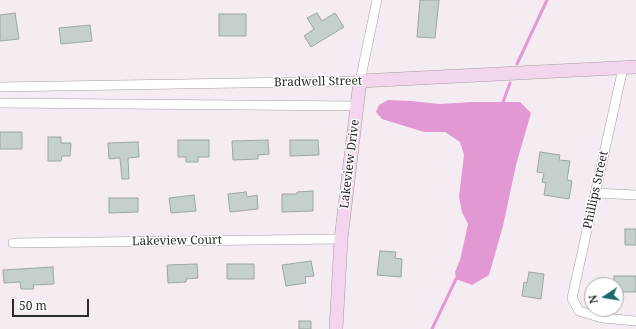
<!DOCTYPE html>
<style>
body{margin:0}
#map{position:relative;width:636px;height:329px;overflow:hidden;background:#f4ecf2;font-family:"Noto Serif",serif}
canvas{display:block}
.north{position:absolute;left:584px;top:277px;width:40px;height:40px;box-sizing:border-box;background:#fff;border:1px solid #abaaab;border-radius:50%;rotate:258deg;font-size:11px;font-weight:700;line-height:16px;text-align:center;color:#2e2b2d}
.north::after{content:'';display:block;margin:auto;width:14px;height:18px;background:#1b686b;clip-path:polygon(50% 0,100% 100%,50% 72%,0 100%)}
.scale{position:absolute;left:12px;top:299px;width:77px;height:18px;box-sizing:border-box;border:2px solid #2e2b2d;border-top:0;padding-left:5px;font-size:12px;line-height:14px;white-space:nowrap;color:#2e2b2d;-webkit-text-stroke:3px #fff;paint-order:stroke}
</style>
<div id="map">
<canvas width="636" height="329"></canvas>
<div class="north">N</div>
<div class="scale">50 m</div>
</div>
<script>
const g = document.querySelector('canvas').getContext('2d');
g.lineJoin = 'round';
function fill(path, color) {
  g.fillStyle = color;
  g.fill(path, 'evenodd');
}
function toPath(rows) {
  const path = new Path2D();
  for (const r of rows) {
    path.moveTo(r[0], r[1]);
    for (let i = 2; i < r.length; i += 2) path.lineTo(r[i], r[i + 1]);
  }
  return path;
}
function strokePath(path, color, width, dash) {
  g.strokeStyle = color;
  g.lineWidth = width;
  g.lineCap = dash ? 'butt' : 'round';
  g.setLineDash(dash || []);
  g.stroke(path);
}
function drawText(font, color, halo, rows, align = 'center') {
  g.font = font + ' "Noto Serif",serif';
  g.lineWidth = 3;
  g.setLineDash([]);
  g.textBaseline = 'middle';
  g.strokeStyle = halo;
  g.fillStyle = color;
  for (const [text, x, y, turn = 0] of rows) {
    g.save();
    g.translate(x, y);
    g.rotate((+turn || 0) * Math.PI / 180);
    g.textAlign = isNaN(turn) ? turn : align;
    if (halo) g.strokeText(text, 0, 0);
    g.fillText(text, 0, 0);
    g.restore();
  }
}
fill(toPath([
 [388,100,411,101,439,104,474,102,520,102,531,113,516,165,503,226,489,275,472,285,456,279,455,272,460,260,468,224,462,212,459,197,464,155,460,142,445,132,424,132,382,119,376,112,379,105]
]), '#e298d2');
strokePath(toPath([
 [517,64,547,0],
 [503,102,510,83],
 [432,329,456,279]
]), '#e298d2', 3);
const building = toPath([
 [420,0,439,0,435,38,417,37,420,0],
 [15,13,19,39,0,41,0,15,15,13],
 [317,13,322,21,335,13,344,27,311,47,304,36,314,29,307,18,317,13],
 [219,14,246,14,246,36,219,36,219,14],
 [90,25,92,41,61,44,59,28,90,25],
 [0,132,22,132,22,149,0,149,0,132],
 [48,137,61,137,61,143,71,143,70,156,62,156,61,161,48,161,48,137],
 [178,140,209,140,209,157,198,157,198,162,186,162,186,157,178,157,178,140],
 [268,140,269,154,258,155,258,159,233,160,232,141,268,140],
 [290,140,318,140,319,155,290,156,290,140],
 [138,142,139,157,128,158,129,179,122,179,120,158,109,159,108,143,138,142],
 [540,152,560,155,559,160,570,161,567,180,572,181,569,199,544,195,546,183,542,182,544,173,537,172,540,152],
 [313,191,313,211,282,212,282,194,297,194,297,192,313,191],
 [246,192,247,197,257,195,258,209,230,212,228,194,246,192],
 [194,195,196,211,171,213,169,198,194,195],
 [109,198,138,198,138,212,109,213,109,198],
 [625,229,636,229,636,245,625,245,625,229],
 [380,251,396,252,395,258,402,259,401,277,377,275,380,251],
 [311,261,314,276,305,277,306,283,286,286,282,265,311,261],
 [197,264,198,278,186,279,186,282,168,283,167,265,197,264],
 [227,264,254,264,254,279,227,279,227,264],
 [53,267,54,284,33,285,34,289,21,289,20,282,4,283,3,270,53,267],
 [529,272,544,274,541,299,522,296,524,282,527,283,529,272],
 [614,276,636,276,636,292,616,292,616,285,614,285,614,276],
 [299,321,311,321,311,329,299,329,299,321]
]);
fill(building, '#c5cfcf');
strokePath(building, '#9ca6a6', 1);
const street = toPath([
 [623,68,572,298,579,311,602,318,636,321],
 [0,87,360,81,377,0],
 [0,103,358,106],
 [596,193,636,195],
 [13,243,341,239]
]);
const secondary = toPath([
 [336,329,341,239,360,81,636,67]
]);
strokePath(street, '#a39ca1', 10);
strokePath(secondary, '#a39ca1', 14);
strokePath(street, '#fff', 9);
strokePath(secondary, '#f3d6ee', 13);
drawText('12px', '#2e2b2d', '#fff', [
 ["Bradwell Street",318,82,-1],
 ["Lakeview Drive",350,164,-83],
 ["Phillips Street",596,190,-78],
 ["Lakeview Court",177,241,-1]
]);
</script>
